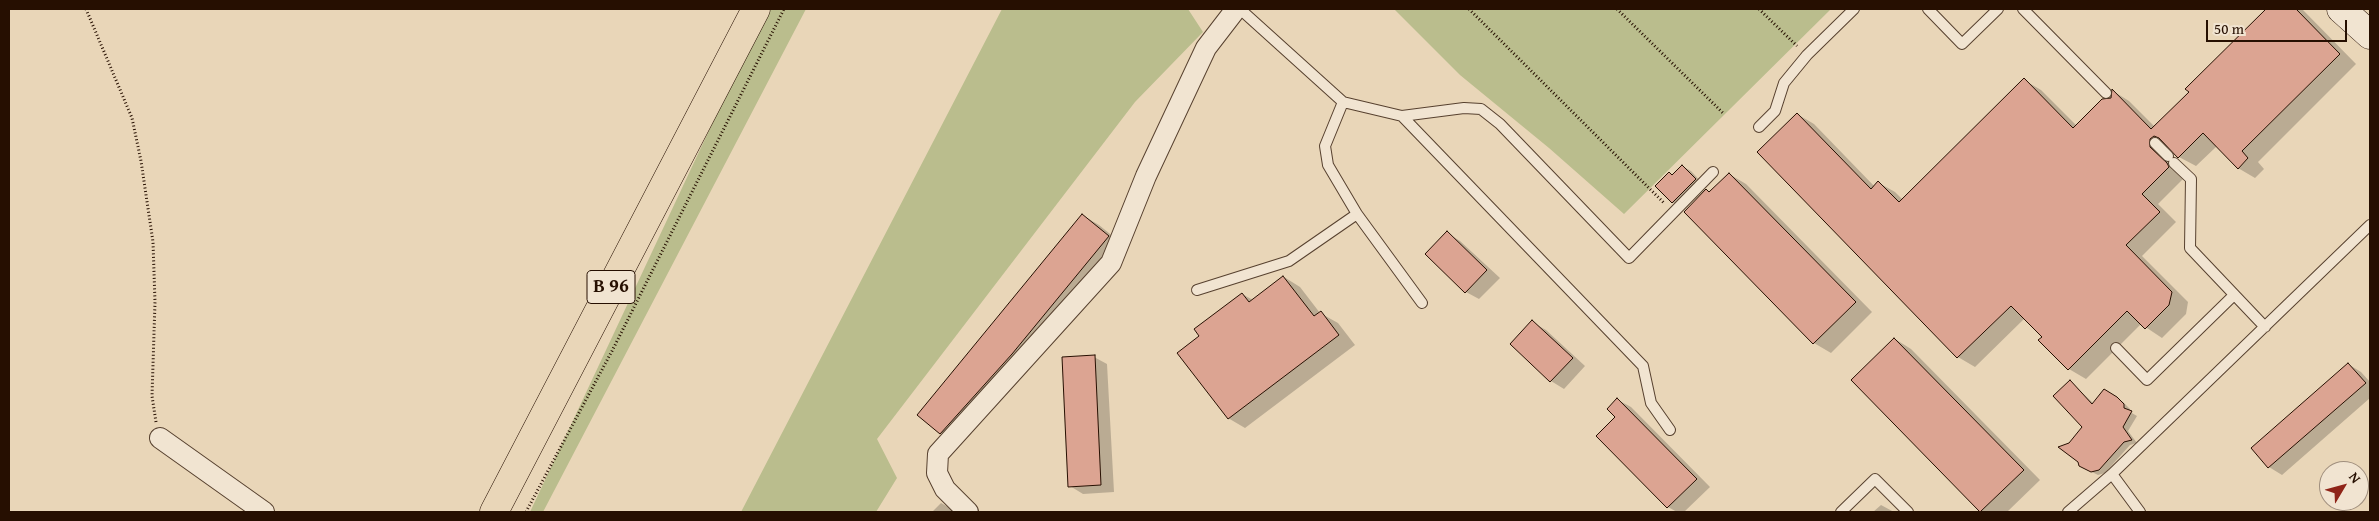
<!DOCTYPE html>
<style>
body{margin:0}
#map{position:relative;width:2379px;height:521px;overflow:hidden;background:#e9d6b8;font-family:"Gentium Book Plus",serif}
canvas{display:block}
.frame{position:absolute;inset:0;border:10px solid #260f01;pointer-events:none}
.north{position:absolute;left:2319px;top:461px;width:50px;height:50px;box-sizing:border-box;background:#f1e4d1;border:1px solid #a08f7e;border-radius:50%;rotate:53deg;font-size:14px;font-weight:700;line-height:20px;text-align:center;color:#260f01}
.north::after{content:'';display:block;margin:auto;width:18px;height:22px;background:#8f2418;clip-path:polygon(50% 0,100% 100%,50% 72%,0 100%)}
.scale{position:absolute;left:2206px;top:20px;width:141px;height:22px;box-sizing:border-box;border:2px solid #260f01;border-top:0;padding-left:6px;font-size:15px;line-height:18px;white-space:nowrap;color:#260f01;-webkit-text-stroke:4px #f1e4d1;paint-order:stroke}
</style>
<div id="map">
<canvas width="2379" height="521"></canvas>
<div class="frame"></div>
<div class="north">N</div>
<div class="scale">50 m</div>
</div>
<script>
const g = document.querySelector('canvas').getContext('2d');
g.lineJoin = 'round';
function fill(path, color) {
  g.fillStyle = color;
  g.fill(path, 'evenodd');
}
function toPath(rows) {
  const path = new Path2D();
  for (const r of rows) {
    path.moveTo(r[0], r[1]);
    for (let i = 2; i < r.length; i += 2) path.lineTo(r[i], r[i + 1]);
  }
  return path;
}
function strokePath(path, color, width, dash) {
  g.strokeStyle = color;
  g.lineWidth = width;
  g.lineCap = dash ? 'butt' : 'round';
  g.setLineDash(dash || []);
  g.stroke(path);
}
function drawText(font, color, halo, rows, align = 'center') {
  g.font = font + ' "Gentium Book Plus",serif';
  g.lineWidth = 4;
  g.setLineDash([]);
  g.textBaseline = 'middle';
  g.strokeStyle = halo;
  g.fillStyle = color;
  for (const [text, x, y, turn = 0] of rows) {
    g.save();
    g.translate(x, y);
    g.rotate((+turn || 0) * Math.PI / 180);
    g.textAlign = isNaN(turn) ? turn : align;
    if (halo) g.strokeText(text, 0, 0);
    g.fillText(text, 0, 0);
    g.restore();
  }
}
fill(toPath([
 [766,9,806,9,543,512,530,512],
 [1002,9,1188,9,1203,32,1135,102,877,439,897,478,876,512,741,512],
 [1394,9,1831,9,1624,214,1549,148,1460,75]
]), '#babd8d');
fill(toPath([
 [2268,9,2302,9,2356,64,2258,162,2264,169,2255,178,2238,168,2217,146,2196,166,2179,157,2169,146,2166,148,2166,158,2185,177,2158,204,2176,222,2142,256,2188,302,2186,314,2162,338,2141,324,2086,379,2069,369,2025,318,1975,367,1958,357,1758,152,1797,114,1814,124,1875,187,1879,183,1895,192,1903,200,2024,80,2041,90,2077,126,2112,99,2113,91,2129,101,2155,127,2190,93,2187,89],
 [1682,166,1691,171,1704,185,1681,207,1672,202,1669,174,1673,176],
 [1729,174,1746,184,1872,312,1831,353,1814,343,1685,212,1710,193],
 [1082,215,1099,225,1125,246,958,443,941,433],
 [1447,233,1460,241,1500,278,1479,299,1466,292,1427,254],
 [1284,277,1300,287,1320,313,1338,323,1355,345,1245,428,1228,418,1201,336,1242,294,1253,300],
 [1532,322,1546,330,1585,366,1564,389,1551,381,1512,344],
 [1895,339,1911,349,2040,480,2007,512,1981,511,1853,380],
 [1094,357,1107,364,1114,492,1083,494,1070,486],
 [2348,364,2361,372,2370,382,2370,398,2282,475,2269,467,2253,448],
 [2070,381,2094,404,2104,390,2123,402,2130,409,2130,412,2137,416,2128,431,2137,443,2130,445,2105,473,2098,475,2080,466,2070,444,2084,427],
 [1618,400,1631,407,1710,487,1684,512,1677,512,1668,507,1598,436,1617,417],
 [941,503,957,512,932,512],
 [1881,505,1894,512,1873,512]
]), '#0003');
const building = toPath([
 [2266,9,2296,9,2340,54,2242,151,2248,158,2238,169,2203,133,2178,158,2159,138,2154,136,2150,139,2150,147,2167,163,2169,167,2142,194,2160,212,2126,245,2172,292,2169,305,2145,329,2127,311,2068,370,2038,340,2042,337,2011,306,1957,358,1757,152,1797,113,1871,189,1878,181,1899,202,2024,78,2073,128,2102,99,2111,98,2112,89,2151,129,2189,92,2185,89,2266,9],
 [1682,165,1696,179,1672,203,1655,186,1669,172,1672,175,1682,165],
 [1729,173,1856,302,1813,344,1684,212,1706,189,1709,192,1729,173],
 [1082,214,1109,236,1012,354,940,434,917,415,1082,214],
 [1447,231,1487,270,1465,293,1425,254,1447,231],
 [1283,276,1314,316,1321,311,1339,335,1228,419,1177,353,1199,336,1194,329,1242,293,1249,302,1283,276],
 [1532,320,1573,358,1550,382,1510,344,1532,320],
 [1894,338,2024,470,1980,512,1851,380,1894,338],
 [1095,355,1101,485,1068,487,1062,357,1095,355],
 [2348,363,2366,383,2268,468,2251,448,2348,363],
 [2070,380,2092,404,2104,389,2117,397,2124,404,2124,408,2132,411,2123,427,2132,440,2124,442,2099,470,2091,472,2079,466,2078,462,2058,447,2069,443,2082,427,2053,396,2070,380],
 [1617,398,1697,479,1667,508,1596,436,1615,417,1607,409,1617,398]
]);
fill(building, '#dca492');
strokePath(building, '#260f01', 1);
const lane = toPath([
 [1240,9,1343,102,1325,146,1328,165,1357,214,1422,303],
 [1928,9,1962,44,1998,9],
 [2023,9,2106,93],
 [1343,102,1402,116,1643,366,1651,403,1670,430],
 [1402,116,1464,108,1481,109,1500,124,1629,258,1713,172],
 [1759,127,1775,111,1784,83,1807,55,1854,9],
 [2155,143,2168,156],
 [2174,163,2191,179,2190,248,2265,327],
 [1197,290,1289,261,1357,214],
 [2116,348,2147,380,2234,295],
 [1841,512,1875,479,1908,512],
 [2068,512,2112,474],
 [2140,512,2112,474,2370,225]
]);
const street = toPath([
 [160,438,264,512],
 [968,512,945,489,937,473,938,454,1111,263,1146,176,1206,48,1236,9]
]);
const secondary = toPath([
 [2341,9,2370,35]
]);
const primary = toPath([
 [494,512,756,9]
]);
strokePath(lane, '#57412f', 12);
strokePath(street, '#57412f', 22);
strokePath(secondary, '#260f01', 29);
strokePath(primary, '#260f01', 29);
strokePath(toPath([
 [86,9,132,118,141,161,153,242,155,302,152,396,156,422],
 [1469,9,1664,203],
 [1617,9,1723,113],
 [1759,9,1797,46],
 [526,512,612,351,784,9]
]), '#260f01', 3, [1, 2.5]);
strokePath(lane, '#f1e4d1', 10);
strokePath(street, '#f1e4d1', 20);
strokePath(secondary, '#f1e4d1', 28);
strokePath(primary, '#e9d6b8', 28);
for (const [x, y, w] of [
 [611,287,48]
]) {
  const box = new Path2D();
  box.roundRect(x - w / 2, y - 16.5, w, 33, 4);
  g.fillStyle = '#f1e4d1';
  g.fill(box);
  strokePath(box, '#260f01', 1);
}
drawText('bold 19px', '#260f01', null, [
 ["B 96",611,287]
]);
</script>
